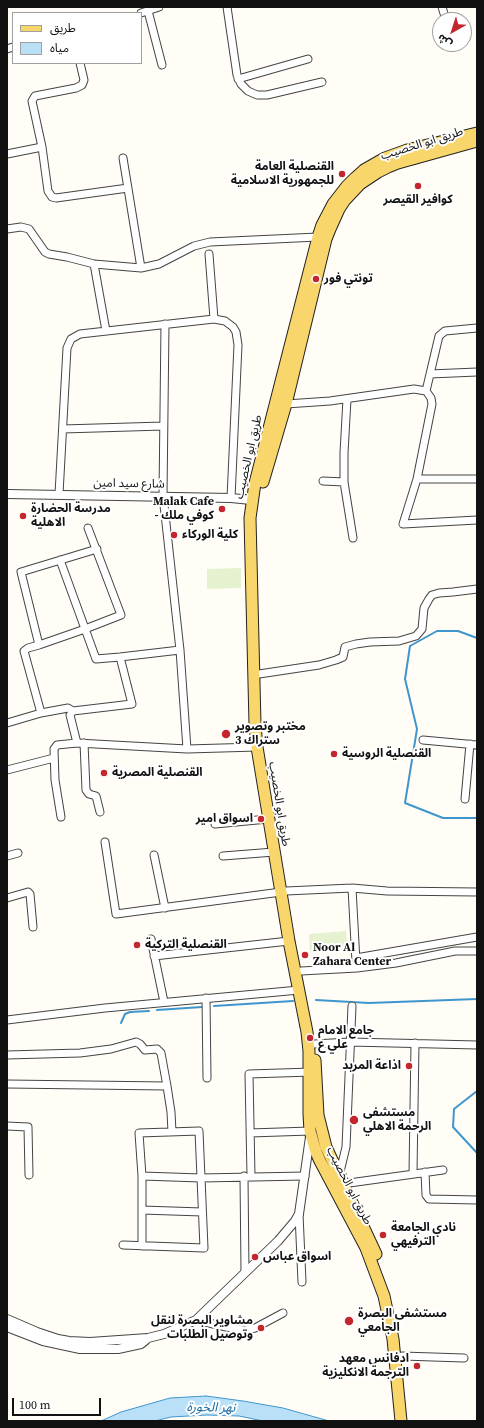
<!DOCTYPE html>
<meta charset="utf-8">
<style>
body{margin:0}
#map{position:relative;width:484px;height:1428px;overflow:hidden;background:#fffdf5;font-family:"Source Serif 4","Noto Sans Arabic",serif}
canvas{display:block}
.frame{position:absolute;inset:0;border:8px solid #111;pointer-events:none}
.legend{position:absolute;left:12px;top:12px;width:130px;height:52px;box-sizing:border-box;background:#fff;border:1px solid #a0a0a0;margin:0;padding:5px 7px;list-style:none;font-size:12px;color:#111}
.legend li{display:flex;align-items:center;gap:8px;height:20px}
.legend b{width:20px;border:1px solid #a0a0a0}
.north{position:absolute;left:432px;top:12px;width:40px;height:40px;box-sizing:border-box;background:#fff;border:1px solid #a0a0a0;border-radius:50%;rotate:219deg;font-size:11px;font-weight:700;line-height:16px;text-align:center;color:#111}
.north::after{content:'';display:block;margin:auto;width:14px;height:18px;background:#c4262e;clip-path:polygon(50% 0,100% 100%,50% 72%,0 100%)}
.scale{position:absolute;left:12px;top:1398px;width:89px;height:18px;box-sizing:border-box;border:2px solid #111;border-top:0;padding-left:5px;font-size:12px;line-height:14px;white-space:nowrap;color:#111;-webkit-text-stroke:3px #fff;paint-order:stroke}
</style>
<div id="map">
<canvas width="484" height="1428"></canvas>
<div class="frame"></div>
<ul class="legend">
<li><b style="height:5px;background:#f9d66b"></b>طريق</li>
<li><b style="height:11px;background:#b9e0f7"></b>مياه</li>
</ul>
<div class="north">ش</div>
<div class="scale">100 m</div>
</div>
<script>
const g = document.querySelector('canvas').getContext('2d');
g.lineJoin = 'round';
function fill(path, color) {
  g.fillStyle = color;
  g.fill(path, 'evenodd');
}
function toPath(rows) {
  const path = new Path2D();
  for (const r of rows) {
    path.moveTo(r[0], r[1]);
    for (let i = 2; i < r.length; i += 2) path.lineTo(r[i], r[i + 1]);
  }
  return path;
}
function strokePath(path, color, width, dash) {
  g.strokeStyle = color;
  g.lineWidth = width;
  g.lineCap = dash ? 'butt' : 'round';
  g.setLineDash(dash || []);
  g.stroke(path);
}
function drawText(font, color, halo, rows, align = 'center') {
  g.font = font + ' "Source Serif 4","Noto Sans Arabic",serif';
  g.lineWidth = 4;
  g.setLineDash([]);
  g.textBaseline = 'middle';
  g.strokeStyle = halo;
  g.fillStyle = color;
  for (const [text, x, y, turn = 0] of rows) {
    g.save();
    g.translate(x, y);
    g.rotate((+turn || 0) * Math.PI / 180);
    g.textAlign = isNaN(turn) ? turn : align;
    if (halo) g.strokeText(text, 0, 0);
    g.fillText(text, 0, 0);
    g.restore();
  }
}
fill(toPath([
 [241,568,241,588,207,589,207,569],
 [346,931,348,949,310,952,309,934]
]), '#e6f2cf');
const water = toPath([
 [206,1396,243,1401,283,1408,329,1421,263,1421,239,1416,207,1415,171,1417,155,1421,101,1421,121,1412,170,1398,206,1396]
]);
fill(water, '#b9e0f7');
strokePath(water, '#3f96cf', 1);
strokePath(toPath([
 [477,638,458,631,437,631,410,646,405,679,417,729,405,803,443,818,477,818],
 [316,1000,369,1003,477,999],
 [214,1006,293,1001],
 [157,1010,202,1007],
 [121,1023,125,1014,130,1012,149,1011],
 [477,1091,454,1109,453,1127,477,1153]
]), '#3f96cf', 2);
const minor = toPath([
 [227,7,237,75,241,84,248,91,257,95,267,95,322,82],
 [442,7,446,20],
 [148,11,162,65],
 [141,13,159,7],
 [7,49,13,47],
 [80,63,84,80,82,85,76,88,35,96,32,101,42,147,48,191,52,197,56,198,128,188],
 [238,79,308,59],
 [7,154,42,147],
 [123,158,141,268],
 [7,229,21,227,29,229,45,252,49,254,67,257,94,264,141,268,159,264,194,246,210,242,318,237],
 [209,254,214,319],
 [94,264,106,331],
 [165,324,163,496,180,650,187,749],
 [430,374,477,372],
 [426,391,439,336,445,331,477,328],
 [347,399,344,453,344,482,353,538],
 [286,404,330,401,414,389,426,391,431,398,432,404,417,479,403,524,477,520],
 [63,429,163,426],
 [417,479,477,479],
 [323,481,344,482],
 [59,494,67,348,71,339,80,334,214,319,225,321,233,327,236,332,238,345,231,498],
 [60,560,96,659,120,657,180,650],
 [39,645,21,572,97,549],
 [259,674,319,665,336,660,343,657,345,647,356,644,370,642,399,641,416,636,422,629,424,608,429,599,432,595,439,593,453,592,477,589],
 [73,711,70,715,77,743],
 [41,713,24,651,28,648,39,645,85,629,121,615,88,528],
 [7,723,41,713,68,708,73,711,132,704,120,657],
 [423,740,477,745],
 [84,743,86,790,89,794,96,796,100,812],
 [7,770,54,758],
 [465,799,470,744],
 [61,817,55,780,54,749,57,745,77,743,187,749,257,747],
 [215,824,268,819],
 [105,842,116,914,281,892],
 [154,855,165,908],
 [7,856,18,853],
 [223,856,274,852],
 [352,888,356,962],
 [286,891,352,888,387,891,477,892],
 [7,898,28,892,30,894,33,927],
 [151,939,164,1002],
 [154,956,289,941],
 [356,958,477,937],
 [301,971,357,968,396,963,455,951,477,951],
 [206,998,207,1078],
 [7,1020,105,1008,299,990],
 [314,1044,350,1042,477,1045],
 [7,1055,80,1053,111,1049,136,1042,140,1044,145,1050,157,1049,161,1053,167,1086,171,1112,172,1132],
 [7,1084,167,1086],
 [7,1126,28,1127,29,1175],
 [250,1133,310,1131],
 [425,1172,426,1195,429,1199,477,1200],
 [413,1173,415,1043],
 [142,1176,201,1178,305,1176],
 [244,1176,245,1272],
 [251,1176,249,1074,312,1072],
 [339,1176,346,1147,352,1006],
 [342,1184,443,1170],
 [142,1210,202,1212],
 [299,1214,302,1282],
 [123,1245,204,1248,199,1131,139,1133,142,1176,142,1246],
 [196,1320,235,1329,245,1330,255,1328,283,1313],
 [402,1356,464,1358]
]);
const tertiary = toPath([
 [7,494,231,498,251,500],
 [7,1319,37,1332,58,1339,69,1341,90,1342,148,1338,164,1334,196,1320,278,1241,295,1221,299,1214,310,1137],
 [7,1327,43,1341,80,1349,118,1349,141,1344,146,1340]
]);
const primary = toPath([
 [263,482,286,404,326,239,330,229,339,209,345,200,360,184,378,172,388,167,398,163,477,141],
 [315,1060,318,1115,326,1147,376,1254],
 [401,1421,393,1339,384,1296,366,1248,320,1161,316,1152,310,1131,309,1114,309,1051,307,1032,289,941,257,747,255,724,250,518,255,483,318,237,322,225,333,204,347,186,355,178,364,170,385,158,407,150,477,133]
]);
strokePath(minor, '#444', 9);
strokePath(tertiary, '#444', 10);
strokePath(primary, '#222', 13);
strokePath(minor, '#fff', 7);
strokePath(tertiary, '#fff', 8);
strokePath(primary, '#f9d66b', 11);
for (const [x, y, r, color] of [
 [342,174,4,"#c4262e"],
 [418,186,4,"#c4262e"],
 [316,279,4,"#c4262e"],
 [222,509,4,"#c4262e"],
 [23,516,4,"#c4262e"],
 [174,535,4,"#c4262e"],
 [226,734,5,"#c4262e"],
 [334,754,4,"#c4262e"],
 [104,773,4,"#c4262e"],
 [261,819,4,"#c4262e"],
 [137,945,4,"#c4262e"],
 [305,955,4,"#c4262e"],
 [310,1038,4,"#c4262e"],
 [409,1066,4,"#c4262e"],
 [354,1120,5,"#c4262e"],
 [383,1235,4,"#c4262e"],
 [255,1257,4,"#c4262e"],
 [349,1321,5,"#c4262e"],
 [261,1328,4,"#c4262e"],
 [417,1366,4,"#c4262e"]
]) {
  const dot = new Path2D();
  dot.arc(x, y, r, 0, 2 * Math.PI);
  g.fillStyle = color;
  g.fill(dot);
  strokePath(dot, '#fff', 1.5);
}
drawText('12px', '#111', '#fff', [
 ["طريق ابو الخصيب",422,144,-17],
 ["طريق ابو الخصيب",249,457,-77],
 ["شارع سيد امين",129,484,1],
 ["طريق ابو الخصيب",279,804,81],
 ["طريق ابو الخصيب",349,1186,63]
]);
drawText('bold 12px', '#111', '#fff', [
 ["القنصلية العامة",334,167,"right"],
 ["للجمهورية الاسلامية",334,181,"right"],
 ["كوافير القيصر",418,200,"center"],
 ["تونتي فور",324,279],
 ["Malak Cafe",214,502,"right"],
 ["- كوفي ملك",214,516,"right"],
 ["مدرسة الحضارة",31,509],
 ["الاهلية",31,523],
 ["كلية الوركاء",182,535],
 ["مختبر وتصوير",235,727],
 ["ستراك 3",235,741],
 ["القنصلية الروسية",342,754],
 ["القنصلية المصرية",112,773],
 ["اسواق امير",253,819,"right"],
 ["القنصلية التركية",145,945],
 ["Noor Al",313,948],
 ["Zahara Center",313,962],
 ["جامع الامام",318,1031],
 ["علي ع",318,1045],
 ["اذاعة المربد",401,1066,"right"],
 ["مستشفى",363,1113],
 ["الرحمة الاهلي",363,1127],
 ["نادي الجامعة",391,1228],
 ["الترفيهي",391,1242],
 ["اسواق عباس",263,1257],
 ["مستشفى البصرة",358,1314],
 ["الجامعي",358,1328],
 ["مشاوير البصرة لنقل",253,1321,"right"],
 ["وتوصيل الطلبات",253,1335,"right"],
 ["ادفانس معهد",409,1359,"right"],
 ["الترجمة الانكليزية",409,1373,"right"]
], 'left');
drawText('italic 13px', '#1768a6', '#fff', [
 ["نهر الخورة",211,1408,1]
]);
</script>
